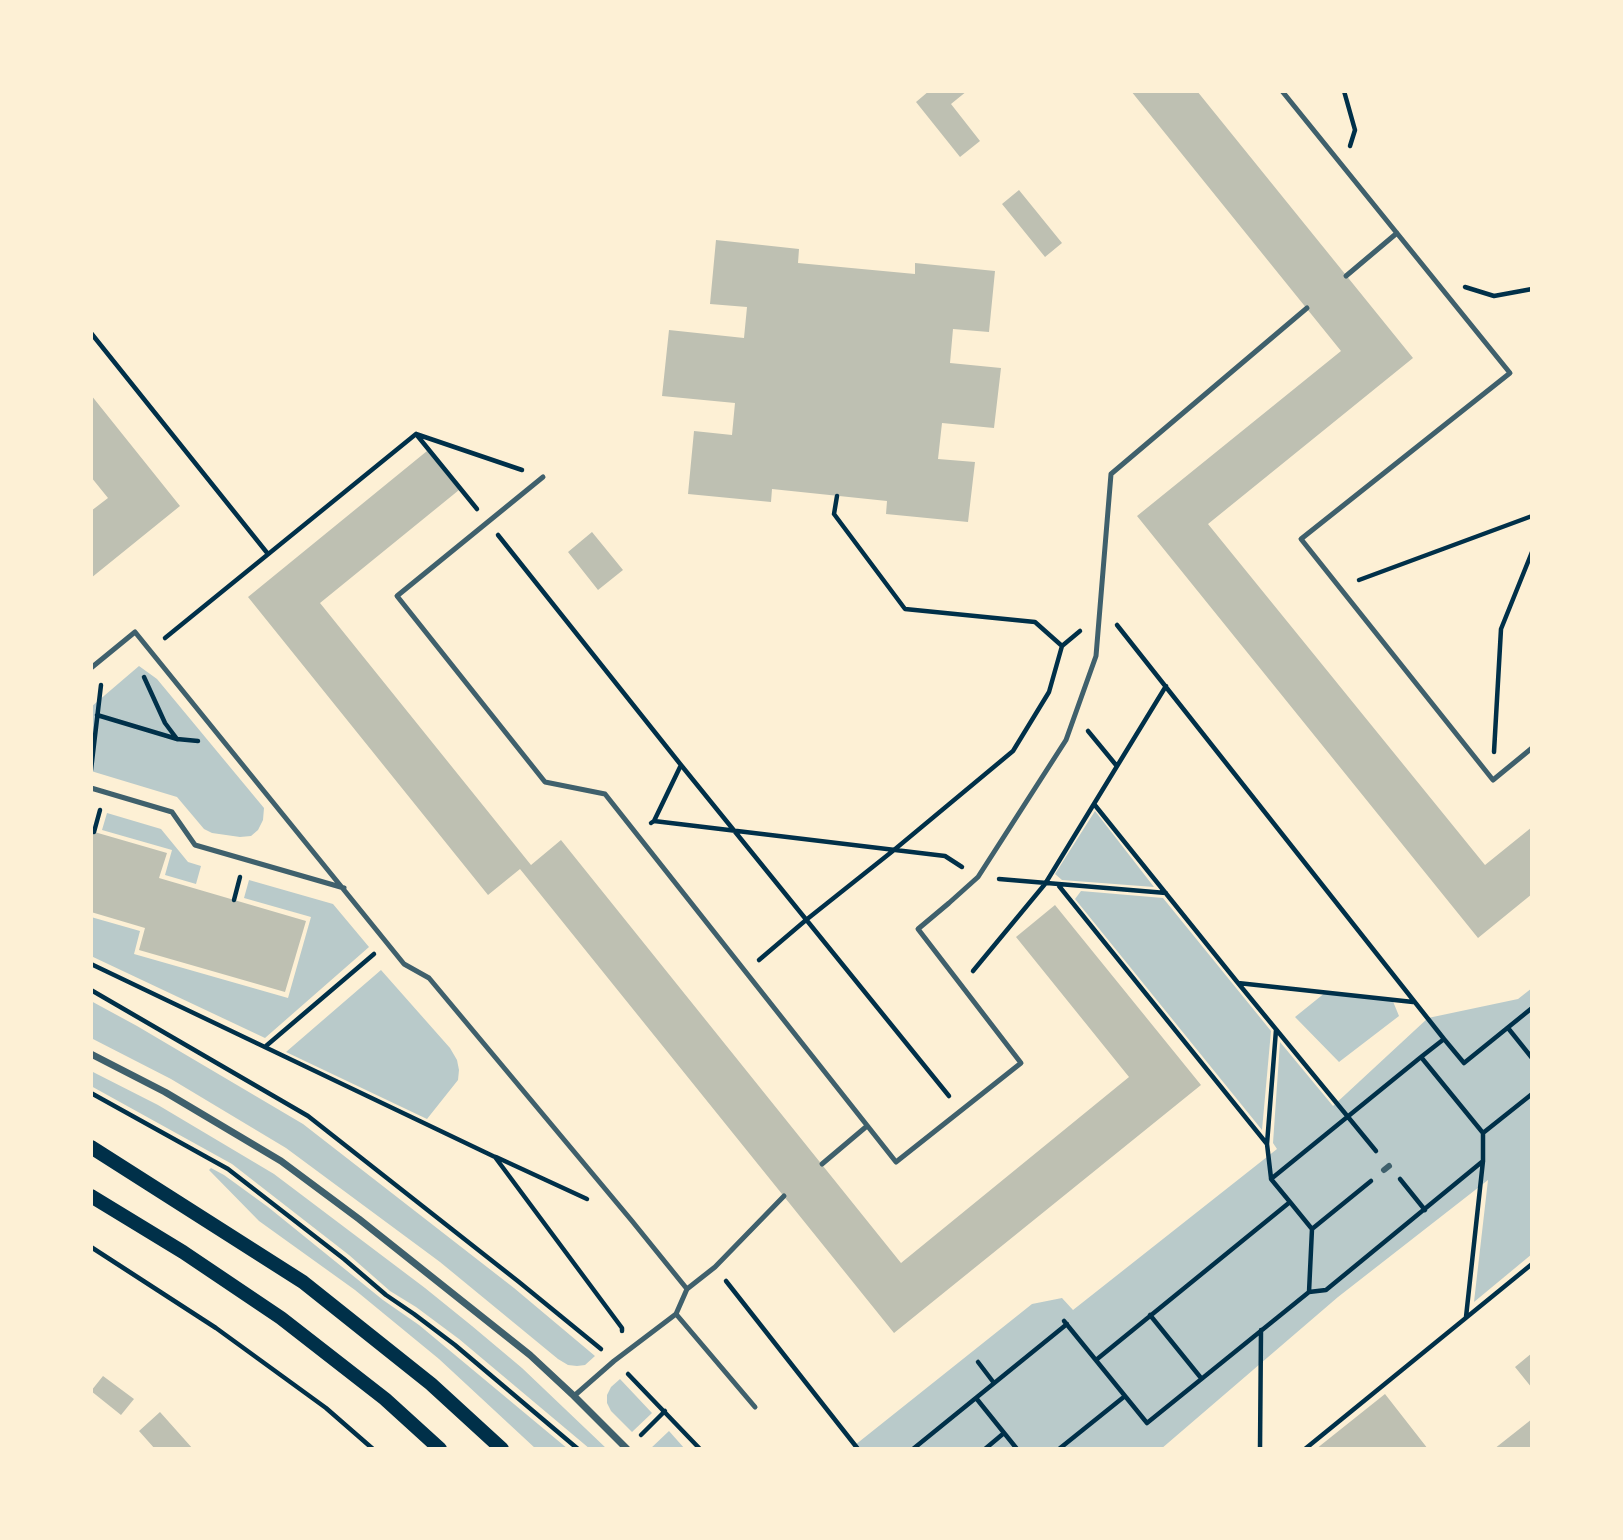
<!DOCTYPE html>
<style>
body{margin:0}
#map{position:relative;width:1623px;height:1540px;overflow:hidden;background:#fdf0d5;font-family:Manrope,sans-serif}
canvas{display:block}
.frame{position:absolute;inset:0;border:93px solid #fdf0d5;pointer-events:none}
</style>
<div id="map">
<canvas width="1623" height="1540"></canvas>
<div class="frame"></div>
</div>
<script>
const g = document.querySelector('canvas').getContext('2d');
g.lineJoin = 'round';
function fill(path, color) {
  g.fillStyle = color;
  g.fill(path, 'evenodd');
}
function toPath(rows) {
  const path = new Path2D();
  for (const r of rows) {
    path.moveTo(r[0], r[1]);
    for (let i = 2; i < r.length; i += 2) path.lineTo(r[i], r[i + 1]);
  }
  return path;
}
function strokePath(path, color, width, dash) {
  g.strokeStyle = color;
  g.lineWidth = width;
  g.lineCap = dash ? 'butt' : 'round';
  g.setLineDash(dash || []);
  g.stroke(path);
}
fill(toPath([
 [139,666,157,679,264,808,263,820,258,830,251,836,240,837,212,833,204,829,177,797,91,771,91,707],
 [1095,811,1154,887,1062,880,1055,874],
 [107,813,161,829,188,862,201,866,196,884,165,875,172,850,102,830],
 [249,880,333,904,369,947,265,1038,91,956,91,917,140,931,134,954,288,998,311,917,244,898],
 [1081,891,1163,898,1271,1031,1262,1130,1075,899],
 [381,970,450,1048,457,1060,459,1070,458,1080,427,1119,286,1052],
 [1532,988,1532,1254,1474,1302,1488,1180,1338,1297,1161,1449,850,1449,1032,1304,1062,1298,1073,1310,1277,1149,1273,1143,1280,1042,1333,1106,1428,1018,1518,999],
 [1326,992,1392,999,1399,1016,1339,1062,1295,1017],
 [91,1001,137,1026,303,1124,514,1288,595,1356,585,1365,577,1366,568,1365,558,1359,440,1262,286,1148,171,1079,91,1038],
 [91,1071,158,1105,274,1174,425,1288,472,1326,522,1368,607,1449,590,1449,459,1339,416,1307,390,1291,349,1255,232,1164,91,1086],
 [211,1168,224,1175,268,1207,383,1300,419,1325,568,1449,536,1449,439,1359,355,1290,259,1221,209,1170],
 [620,1379,652,1413,632,1432,611,1411,607,1403,607,1395,611,1387],
 [669,1431,685,1449,650,1449]
]), '#b9caca');
fill(toPath([
 [929,91,967,91,951,104,980,141,960,157,916,102],
 [1131,91,1197,91,1413,358,1208,524,1485,865,1532,827,1532,894,1478,938,1137,516,1341,351],
 [1019,190,1062,243,1045,257,1002,204],
 [716,240,799,249,798,263,915,274,915,263,995,271,989,332,953,329,950,363,1001,368,994,428,942,423,938,459,975,462,968,522,886,514,887,501,772,489,771,502,688,494,694,431,732,435,735,403,662,396,669,330,744,338,747,307,710,304],
 [91,395,180,506,91,578,91,511,108,498,91,477],
 [427,451,459,490,320,603,531,865,561,840,901,1263,1129,1077,1016,937,1055,905,1201,1085,894,1333,520,869,488,895,248,597],
 [592,532,623,570,598,590,568,552],
 [91,831,167,853,159,878,306,921,285,992,139,950,145,928,91,912],
 [1532,1353,1532,1388,1515,1367],
 [103,1376,134,1399,121,1415,91,1391],
 [1385,1394,1428,1449,1316,1449],
 [160,1412,193,1449,155,1449,139,1431],
 [1532,1419,1532,1449,1494,1449]
]), '#bec0b2');
strokePath(toPath([
 [1344,91,1355,130,1350,146],
 [1465,287,1494,296,1532,289],
 [91,333,268,554],
 [416,434,477,509],
 [837,496,834,514,905,609,1035,622,1062,646,1080,631],
 [498,535,681,765,949,1096],
 [1359,580,1532,516],
 [1117,625,1444,1039],
 [165,638,416,434,522,470],
 [144,677,165,723,177,739],
 [97,715,177,739,198,741],
 [1088,731,1116,765],
 [1494,752,1501,629,1532,552],
 [91,770,101,685],
 [1094,804,1238,983,1376,1151],
 [654,821,681,765],
 [651,823,654,821,945,856,962,867],
 [94,832,100,810],
 [999,879,1166,893],
 [1059,886,1267,1144],
 [234,900,240,877],
 [759,960,806,920,894,850,1013,751,1049,692,1062,646],
 [91,964,495,1157,622,1328,622,1331],
 [973,971,1045,884,1166,686],
 [1238,983,1413,1002],
 [91,990,308,1116,519,1282,601,1349],
 [1508,1028,1532,1058],
 [266,1046,374,954],
 [1421,1057,1483,1133,1483,1161,1466,1317],
 [91,1093,228,1169,344,1259,386,1295,414,1314,455,1345,578,1449],
 [1483,1133,1532,1094],
 [496,1157,587,1199],
 [1271,1178,1267,1144,1276,1030],
 [1400,1179,1425,1210],
 [1290,1202,1312,1229,1309,1292],
 [1312,1229,1371,1181],
 [91,1247,216,1328,326,1408,373,1449],
 [726,1281,858,1449],
 [1150,1315,1201,1378],
 [1064,1321,1147,1423,1309,1292,1326,1290,1483,1161],
 [1096,1360,1290,1202,1271,1179,1421,1057,1444,1039,1464,1063,1532,1008],
 [978,1362,994,1383],
 [628,1374,700,1449],
 [976,1398,1017,1449],
 [641,1435,665,1411],
 [913,1449,1067,1324],
 [985,1449,1004,1433],
 [1059,1449,1125,1396],
 [1260,1449,1261,1330],
 [1305,1449,1532,1264]
]), '#003049', 4.5);
strokePath(toPath([
 [1282,91,1510,373,1301,539,1493,780,1532,748],
 [1346,276,1397,233],
 [543,477,397,596,545,782,605,794,896,1162,1021,1063,918,929,949,903,978,877,1066,740,1096,656,1111,474,1307,308],
 [91,668,135,632,404,964,429,978,632,1221,687,1289],
 [91,788,172,812,195,845,344,888],
 [822,1164,867,1126],
 [676,1314,755,1407],
 [574,1396,614,1361,676,1314,687,1289,715,1267,784,1196]
]), '#3f606c', 5);
strokePath(toPath([
 [1384,1170,1389,1166]
]), '#3f606c', 6);
strokePath(toPath([
 [91,1054,165,1092,281,1161,359,1219,530,1355,574,1396,627,1449]
]), '#3f606c', 7);
strokePath(toPath([
 [91,1147,303,1282,431,1384,502,1449],
 [91,1196,183,1252,281,1318,385,1399,440,1449]
]), '#003049', 14);
</script>
